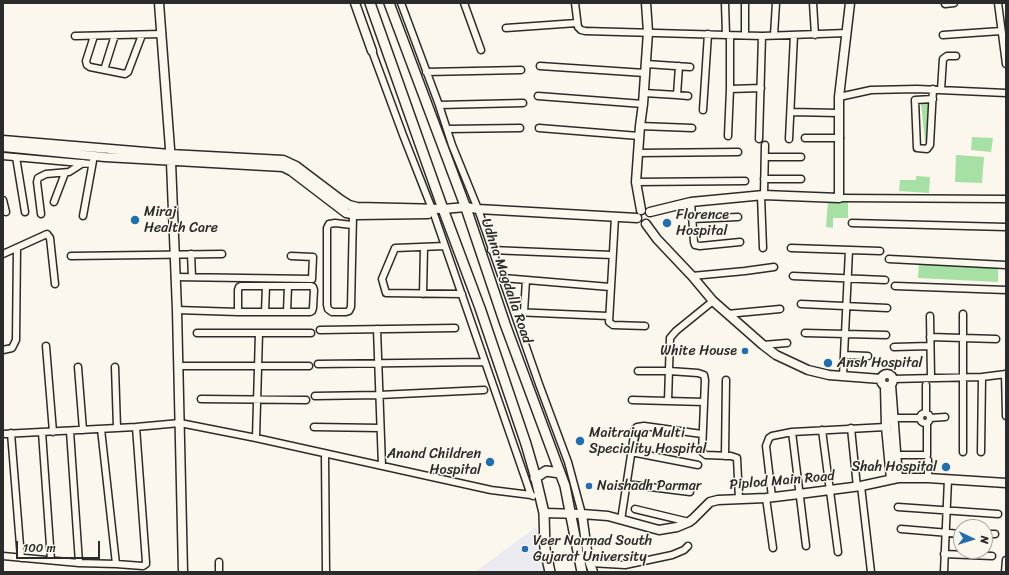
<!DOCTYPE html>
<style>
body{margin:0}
#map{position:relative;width:1009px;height:575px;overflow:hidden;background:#fbf7ec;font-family:Sriracha,sans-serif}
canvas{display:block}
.frame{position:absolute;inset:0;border:4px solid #2b2b2b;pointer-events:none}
.north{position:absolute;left:953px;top:519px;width:40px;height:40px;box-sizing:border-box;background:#fbf7ec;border:1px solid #a8a59f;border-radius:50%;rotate:94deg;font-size:11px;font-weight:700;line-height:16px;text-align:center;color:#2b2b2b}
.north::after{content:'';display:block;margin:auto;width:14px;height:18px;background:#1f6fb2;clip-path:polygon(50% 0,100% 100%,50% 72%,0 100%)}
.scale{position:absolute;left:16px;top:541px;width:84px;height:18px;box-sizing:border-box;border:2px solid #2b2b2b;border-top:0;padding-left:5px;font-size:12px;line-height:14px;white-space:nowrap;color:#2b2b2b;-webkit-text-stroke:3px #fbf7ec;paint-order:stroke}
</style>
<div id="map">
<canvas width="1009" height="575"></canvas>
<div class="frame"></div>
<div class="north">N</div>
<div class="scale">100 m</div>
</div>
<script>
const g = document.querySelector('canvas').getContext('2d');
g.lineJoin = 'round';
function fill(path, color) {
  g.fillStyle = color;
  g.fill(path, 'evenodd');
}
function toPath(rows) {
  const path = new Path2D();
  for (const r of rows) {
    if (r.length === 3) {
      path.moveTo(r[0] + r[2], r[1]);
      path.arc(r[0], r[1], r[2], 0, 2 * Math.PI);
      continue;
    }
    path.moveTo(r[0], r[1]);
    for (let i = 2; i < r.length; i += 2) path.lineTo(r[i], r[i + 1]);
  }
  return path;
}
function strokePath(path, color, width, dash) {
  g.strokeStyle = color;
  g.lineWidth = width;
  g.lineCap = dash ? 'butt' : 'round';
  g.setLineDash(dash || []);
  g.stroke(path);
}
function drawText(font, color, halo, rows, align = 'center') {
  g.font = font + ' Sriracha,sans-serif';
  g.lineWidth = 3;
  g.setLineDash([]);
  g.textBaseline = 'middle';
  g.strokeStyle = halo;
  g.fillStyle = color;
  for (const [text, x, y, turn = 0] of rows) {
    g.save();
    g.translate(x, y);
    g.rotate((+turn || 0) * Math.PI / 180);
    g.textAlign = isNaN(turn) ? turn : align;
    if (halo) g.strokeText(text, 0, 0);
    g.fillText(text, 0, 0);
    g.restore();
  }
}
fill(toPath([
 [536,527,551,572,475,572]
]), '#eceaf1');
fill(toPath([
 [921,103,931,103,932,143,925,142],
 [972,137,993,138,991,152,971,150],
 [956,155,984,157,982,183,955,182],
 [916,176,930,177,929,193,899,191,900,180,916,180],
 [828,201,848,202,848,218,833,218,833,228,826,227],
 [919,263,998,268,998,282,918,278]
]), '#a7e0a4');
const minor = toPath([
 [401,3,439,105,452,145,478,209,539,384,568,462,582,514],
 [464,3,481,50],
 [575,3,578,27,581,30,585,31,762,36,847,33],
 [725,3,726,35],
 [813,3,815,35],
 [998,3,1006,64],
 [945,4,954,3],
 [506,28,577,23],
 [745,35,745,3],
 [774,35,776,3],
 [943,35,1001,31],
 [75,36,162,34],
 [94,36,86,61,87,65,90,67,125,74,128,72,142,35],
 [372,51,403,135,434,214,531,495,533,496],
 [646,64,690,67],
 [540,66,645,73],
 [104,70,115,35],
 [426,72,521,70],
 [730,89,761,88],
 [941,90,943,59,947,56,956,56],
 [644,93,677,95,679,66],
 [677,95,688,96],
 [538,96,643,104],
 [839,97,871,90,917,89,1006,93],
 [933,99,915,100,917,148,927,149,930,145,933,89],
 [439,105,523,103],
 [703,110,708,34],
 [791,112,839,113],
 [640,126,692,128],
 [539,128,639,136],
 [447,129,520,128],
 [728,136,730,89,730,35],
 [805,138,840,138],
 [759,139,762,36],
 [789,139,794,35],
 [638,153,738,152],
 [3,156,92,164],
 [16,157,25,212],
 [765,157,801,157],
 [764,179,801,179],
 [636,182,745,181],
 [764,195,765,145],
 [761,196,763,248],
 [839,198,1006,199],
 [3,200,6,212],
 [54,202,65,173],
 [691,202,694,242,695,245,700,246,740,242],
 [41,214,37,182,38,178,46,174,69,172,83,163],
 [83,216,93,161],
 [615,217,609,322,613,325,645,326],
 [692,219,738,217],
 [852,223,1006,227],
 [352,225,335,223,329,224,327,228,327,305,328,309,332,312,346,312,349,311,351,307,353,215],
 [445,246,395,248,382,279,386,293,462,294],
 [791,248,880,251],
 [491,250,612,255],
 [3,254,47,234,50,238,55,284],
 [191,254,192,277],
 [71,256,222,254],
 [889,259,1006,265],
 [692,276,745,271,774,267],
 [793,276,885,280],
 [175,277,312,279,313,257,291,256],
 [503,278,610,287],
 [895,286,1006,290],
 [423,294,424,247],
 [801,304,887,308],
 [177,310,238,312,310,312,312,311,313,308,314,290,313,287,311,286,241,286,239,287,238,290,238,312],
 [265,312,266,286],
 [287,312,288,286],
 [514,312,608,316],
 [524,312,526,280],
 [727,314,780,309],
 [930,316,931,378],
 [377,329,382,466],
 [320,330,455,328],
 [197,333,311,333],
 [805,333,886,335],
 [930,337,996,339],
 [763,345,787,343],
 [46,346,53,432],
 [894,347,930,346],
 [3,350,12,348,16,340,17,248],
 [845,355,868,356],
 [318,364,485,362],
 [178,366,309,366],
 [78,367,83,430],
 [115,367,117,428],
 [638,371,669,371,698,373,704,375,705,380,702,452,706,455,731,456,737,458,739,499],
 [1005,374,1006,416],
 [843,376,849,250],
 [892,379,982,377,1006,374],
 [315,396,379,395,484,390],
 [201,399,306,400],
 [632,400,704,402],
 [668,401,670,338,676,331,713,301],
 [926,413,926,385],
 [925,418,5],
 [894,418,920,418],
 [930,418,945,417],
 [314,427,380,428],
 [851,428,857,487],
 [822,430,838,552],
 [70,431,79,563],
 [42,432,51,560],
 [792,432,806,546],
 [11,433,21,558],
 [3,434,136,427,180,423,256,438,491,490,531,495],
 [256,438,259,333],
 [631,452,698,465],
 [963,452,963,314],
 [981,452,982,377],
 [325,454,326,572],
 [897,455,927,455,927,423],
 [725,456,726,380],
 [928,478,928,460],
 [626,484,690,492],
 [861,486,871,572],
 [772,497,766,446,769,438,772,436,792,432,886,427],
 [766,498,773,548],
 [898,507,998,514],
 [635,509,689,522],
 [621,520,635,429,637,427,644,426,702,434],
 [901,529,961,534],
 [985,534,995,534],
 [944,554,992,556],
 [3,556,79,563,116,564,101,429],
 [590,563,625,565,672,555,684,550,688,546],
 [116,564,143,566,146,564,146,562,136,427],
 [219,572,219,562],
 [944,572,948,479],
 [1005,572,1006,560]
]);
const tertiary = toPath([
 [159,3,171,162,177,310,183,572],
 [355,3,372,51],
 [3,140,170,154,283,160,296,166,341,200,349,205,357,207,443,209,466,207,478,209,637,218],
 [3,147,105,157,283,167,291,171,346,213,357,215,428,214],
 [641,210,636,182,640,126,643,104,648,32,646,3],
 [650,212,691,202,764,195,839,198,839,97,850,3],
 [646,224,657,239,692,276,713,301,763,345,776,355,808,370,829,375,881,379],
 [887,380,6],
 [891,385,898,478],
 [885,386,886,427,891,479],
 [544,513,582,514,608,516,659,530,677,527,689,522,693,519,710,502,718,500,766,498,799,494,861,486,898,478,928,478,1006,483],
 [582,514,588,558,593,572]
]);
const secondary = toPath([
 [370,3,443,209,480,308,526,444,535,475,544,513,545,549,550,572],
 [389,3,467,211,505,324,565,486,582,572],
 [535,478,546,471,560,473]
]);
strokePath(minor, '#2b2b2b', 9);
strokePath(tertiary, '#2b2b2b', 11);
strokePath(secondary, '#2b2b2b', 12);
strokePath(minor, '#fbf7ec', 6);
strokePath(tertiary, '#fbf7ec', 8);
strokePath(secondary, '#fbf7ec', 9);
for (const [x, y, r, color] of [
 [135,220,5,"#1f6fb2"],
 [667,223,5,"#1f6fb2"],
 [745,351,4,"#1f6fb2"],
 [828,363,5,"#1f6fb2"],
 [580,441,5,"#1f6fb2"],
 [490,462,5,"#1f6fb2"],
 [946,467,5,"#1f6fb2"],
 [589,486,4,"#1f6fb2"],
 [525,549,4,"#1f6fb2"]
]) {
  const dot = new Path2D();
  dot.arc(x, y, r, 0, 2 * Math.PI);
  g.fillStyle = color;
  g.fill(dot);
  strokePath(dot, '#fbf7ec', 1.5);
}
drawText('14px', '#2b2b2b', '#fbf7ec', [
 ["Miraj",144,212],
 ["Health Care",144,228],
 ["Florence",676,215],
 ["Hospital",676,231],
 ["White House",737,351,"right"],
 ["Ansh Hospital",837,363],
 ["Maitraiya Multi",589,433],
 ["Speciality Hospital",589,449],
 ["Anand Children",481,454,"right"],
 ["Hospital",481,470,"right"],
 ["Shah Hospital",937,467,"right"],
 ["Naishadh Parmar",597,486],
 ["Veer Narmad South",533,541],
 ["Gujarat University",533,557]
], 'left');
drawText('14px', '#2b2b2b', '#fbf7ec', [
 ["Udhna Magdalla Road",506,281,71],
 ["Piplod Main Road",782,481,-5]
]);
</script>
